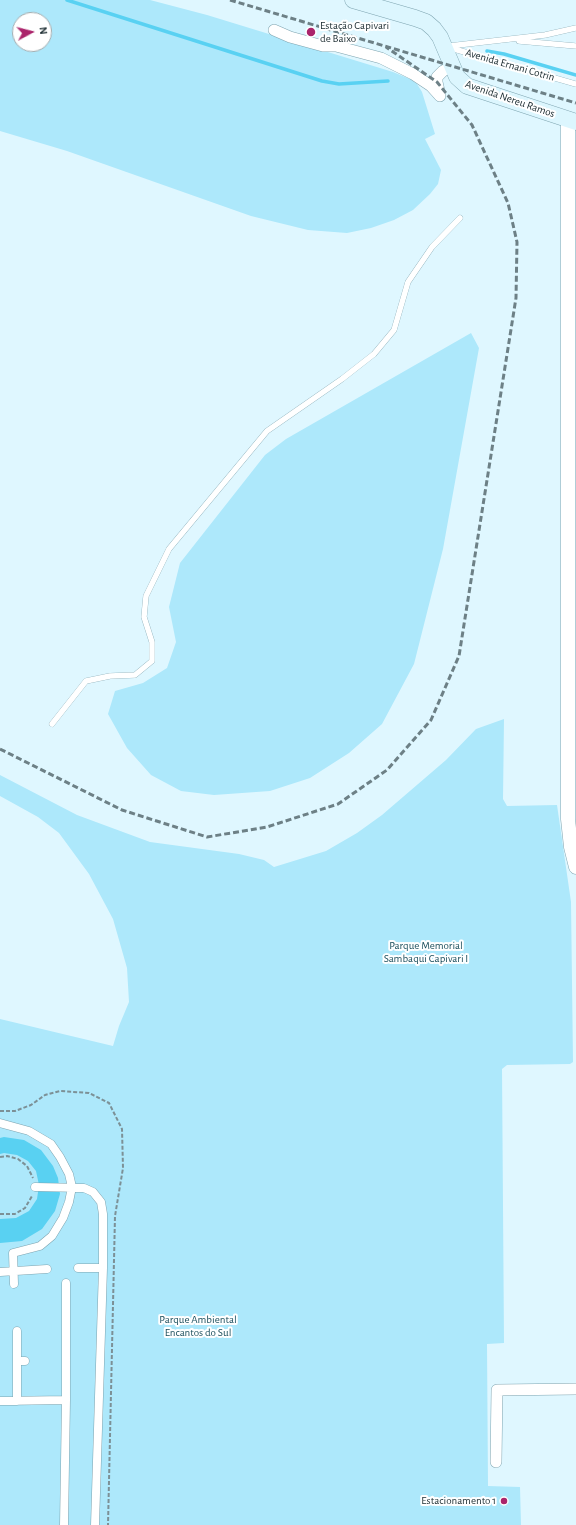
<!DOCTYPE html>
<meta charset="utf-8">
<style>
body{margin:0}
#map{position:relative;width:576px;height:1525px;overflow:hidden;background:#dff7ff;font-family:"Alegreya Sans",sans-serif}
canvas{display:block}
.north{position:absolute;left:12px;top:12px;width:40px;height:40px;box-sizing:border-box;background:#fff;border:1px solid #a4aaac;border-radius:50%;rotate:83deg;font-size:11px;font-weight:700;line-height:16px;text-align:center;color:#1b2b30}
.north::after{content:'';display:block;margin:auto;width:14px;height:18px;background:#ab246b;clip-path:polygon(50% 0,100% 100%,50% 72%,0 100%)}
</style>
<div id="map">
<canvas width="576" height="1525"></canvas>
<div class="north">N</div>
</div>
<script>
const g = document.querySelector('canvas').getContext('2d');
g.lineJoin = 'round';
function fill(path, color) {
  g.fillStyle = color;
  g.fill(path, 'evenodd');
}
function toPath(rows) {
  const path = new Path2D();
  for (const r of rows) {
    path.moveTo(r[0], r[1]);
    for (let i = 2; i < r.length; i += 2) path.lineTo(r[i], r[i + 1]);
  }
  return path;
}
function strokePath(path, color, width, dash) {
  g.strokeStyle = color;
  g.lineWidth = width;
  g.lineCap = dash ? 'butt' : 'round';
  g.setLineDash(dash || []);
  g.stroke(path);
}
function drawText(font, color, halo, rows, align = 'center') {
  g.font = font + ' "Alegreya Sans",sans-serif';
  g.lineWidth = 4;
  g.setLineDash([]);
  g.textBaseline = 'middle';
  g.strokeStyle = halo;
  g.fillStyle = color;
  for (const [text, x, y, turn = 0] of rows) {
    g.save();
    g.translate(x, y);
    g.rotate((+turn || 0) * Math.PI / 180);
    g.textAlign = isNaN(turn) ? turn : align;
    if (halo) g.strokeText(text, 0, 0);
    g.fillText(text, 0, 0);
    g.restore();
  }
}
fill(toPath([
 [0,0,150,0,207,15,393,72,410,79,417,84,422,92,435,134,425,139,441,170,438,184,430,194,413,210,394,220,371,228,347,233,308,230,251,216,67,151,0,131],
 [20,20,44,20,44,44,20,44],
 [471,333,479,348,443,549,414,664,382,724,349,753,310,778,270,791,214,795,181,791,151,775,127,748,108,714,115,691,143,683,167,668,176,642,169,607,180,563,265,455,286,439],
 [504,719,503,799,507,806,557,805,571,902,573,1062,570,1064,507,1065,502,1069,504,1343,487,1344,488,1486,520,1487,521,1525,0,1525,0,1019,113,1046,119,1026,129,1002,127,968,113,919,89,874,59,833,38,817,0,796,0,775,77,815,150,842,239,854,264,860,274,867,326,851,357,833,382,815,446,760,476,729]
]), '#ade8fb');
fill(toPath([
 [4,1137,24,1140,41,1150,53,1166,58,1178,60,1194,55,1211,42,1229,22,1241,0,1243,0,1219,16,1218,29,1211,37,1199,39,1185,36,1171,28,1161,17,1155,4,1153,0,1154,0,1138]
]), '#59d1f2');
strokePath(toPath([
 [67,0,322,81,339,84,388,81],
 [487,51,504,54,576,75]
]), '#59d1f2', 3.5);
const service = toPath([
 [519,41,576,46],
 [449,46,545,35,576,28],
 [447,47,576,84],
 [52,724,86,681,110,676,135,675,152,661,152,642,144,617,146,596,169,549,267,431,342,379,374,354,394,330,408,282,432,247,460,218]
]);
const pedestrian = toPath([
 [0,1123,29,1131,51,1144,60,1157,69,1174,72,1187,69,1202,63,1218,52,1236,40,1246,13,1253,14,1284],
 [35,1187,84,1188,93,1192,101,1202,103,1214,103,1268,95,1525],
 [78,1268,103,1268],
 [0,1272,47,1269],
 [17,1331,17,1401],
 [17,1361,25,1361],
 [0,1401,66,1400],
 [64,1525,66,1400,66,1283]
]);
const minor = toPath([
 [274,30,290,37,323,46,336,46,381,58,413,74,431,86,440,96],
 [440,95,437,82,437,77,443,71,452,66],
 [496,1462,497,1390,576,1389]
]);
const tertiary = toPath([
 [568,119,568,819,571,847,576,867]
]);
const secondary = toPath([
 [353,0,415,18,426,22,434,29,440,37,457,77,467,86,576,122]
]);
strokePath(service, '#7ea4b0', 6);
strokePath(pedestrian, '#7ea4b0', 9);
strokePath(minor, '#7ea4b0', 12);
strokePath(tertiary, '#7ea4b0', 15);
strokePath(secondary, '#7ea4b0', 17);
strokePath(toPath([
 [0,1111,15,1111,31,1105,45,1095,60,1091,89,1093,109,1103,122,1129,123,1168,115,1216,108,1525],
 [0,1157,7,1156,18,1159,27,1166,33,1178],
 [0,1214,15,1214,25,1208,32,1196]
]), '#7c9096', 2, [4, 2]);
strokePath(service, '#fff', 5.5);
strokePath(pedestrian, '#fff', 8);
strokePath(minor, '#fff', 11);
strokePath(tertiary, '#fff', 14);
strokePath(secondary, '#dcf6fe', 16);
strokePath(toPath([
 [230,0,576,103],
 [0,749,122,810,207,837,267,827,338,804,387,770,431,720,459,656,516,298,517,242,508,203,472,125,437,82,386,47]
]), '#6d8086', 3, [6, 3]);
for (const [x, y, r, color] of [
 [311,32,5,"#ab246b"],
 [504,1501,4,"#ab246b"]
]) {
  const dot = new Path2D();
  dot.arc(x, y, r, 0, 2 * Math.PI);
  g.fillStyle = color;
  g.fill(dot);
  strokePath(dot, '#fff', 1.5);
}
drawText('11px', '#1b2b30', '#fff', [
 ["Estação Capivari",320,26],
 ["de Baixo",320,39],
 ["Estacionamento 1",496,1501,"right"]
], 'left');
drawText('11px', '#1b2b30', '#fff', [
 ["Avenida Ernani Cotrin",510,65,16],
 ["Avenida Nereu Ramos",510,99,19]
]);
drawText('11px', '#1b4e5c', '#fff', [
 ["Parque Memorial",426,946],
 ["Sambaqui Capivari I",426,959],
 ["Parque Ambiental",198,1320],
 ["Encantos do Sul",198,1333]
]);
</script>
